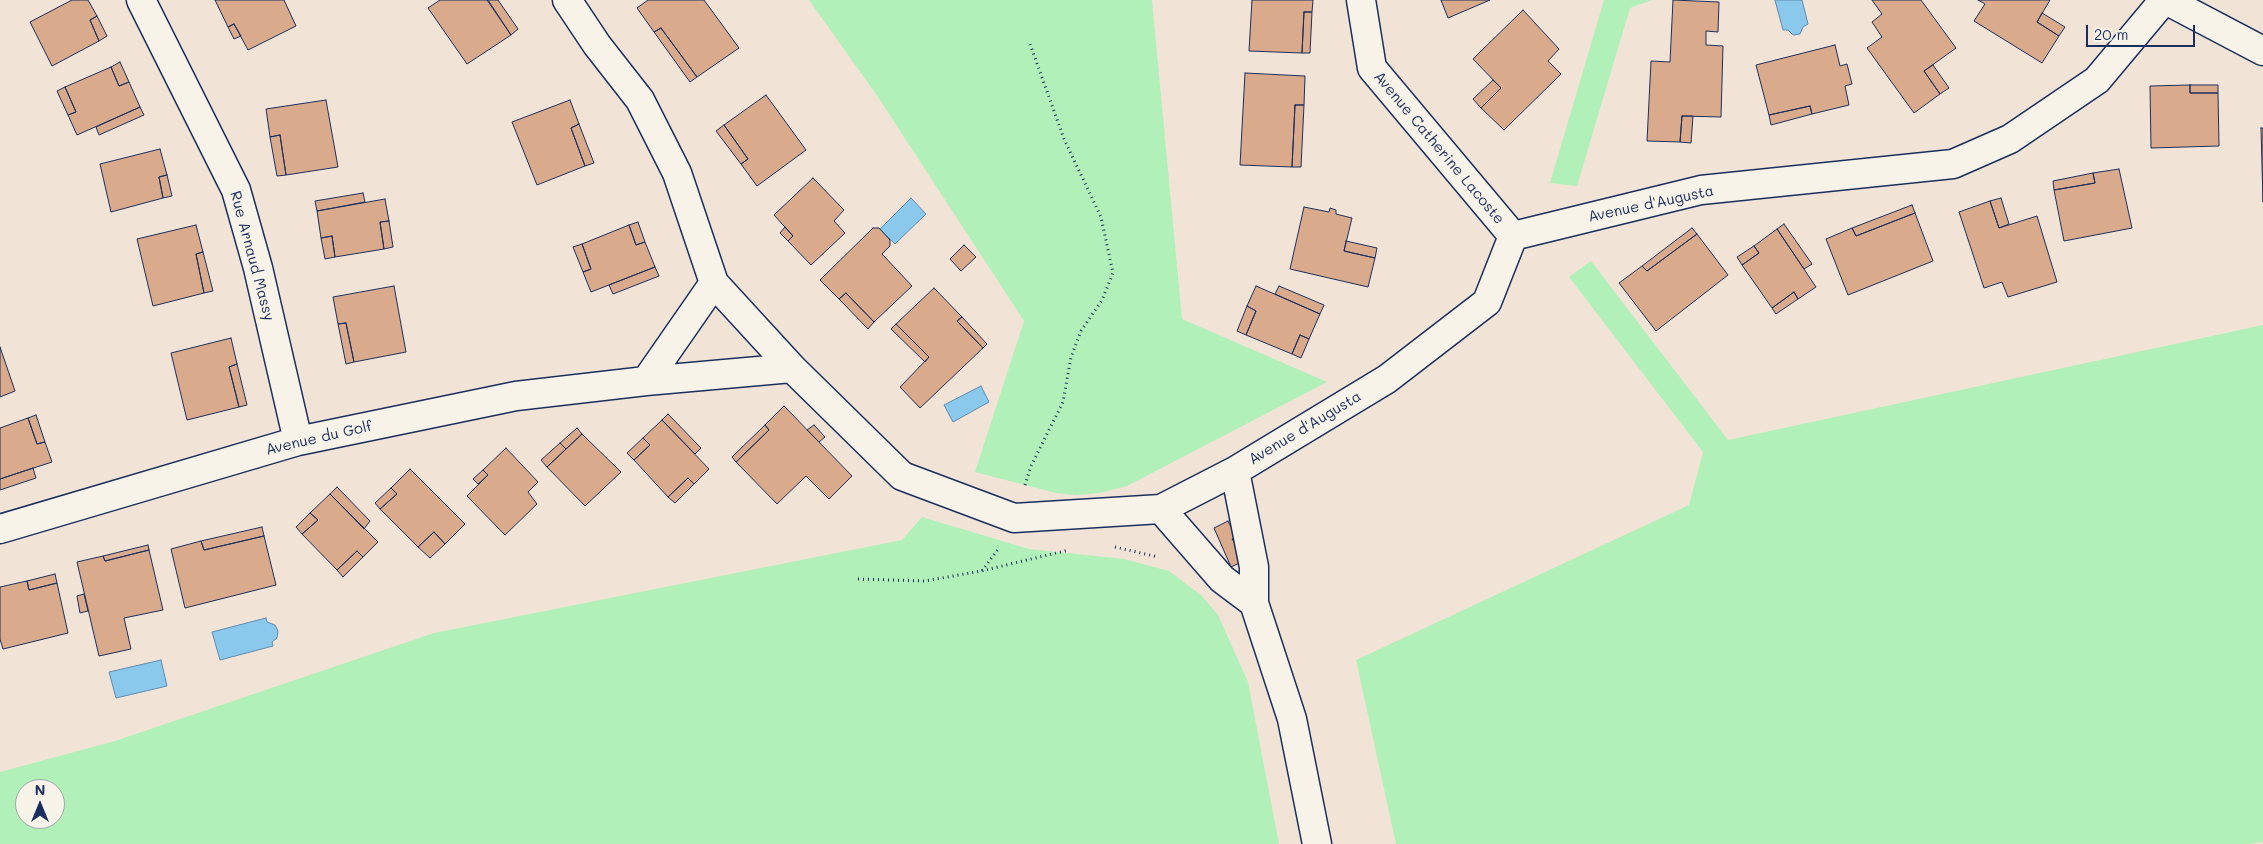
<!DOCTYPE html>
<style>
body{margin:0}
#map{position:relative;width:2263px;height:844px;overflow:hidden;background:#f1e4d6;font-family:Mali,sans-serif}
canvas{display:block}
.north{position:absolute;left:15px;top:779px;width:50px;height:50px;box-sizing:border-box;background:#f7f3e8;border:1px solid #9fa5b1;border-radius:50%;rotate:0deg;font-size:14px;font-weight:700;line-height:20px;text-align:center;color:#1b2f5e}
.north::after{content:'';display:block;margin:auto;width:18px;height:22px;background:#1b2f5e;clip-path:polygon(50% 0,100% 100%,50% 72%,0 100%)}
.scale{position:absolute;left:2086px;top:25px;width:109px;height:22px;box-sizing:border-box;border:2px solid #1b2f5e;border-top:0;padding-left:6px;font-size:15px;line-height:18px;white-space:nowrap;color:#1b2f5e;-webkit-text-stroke:4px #f7f3e8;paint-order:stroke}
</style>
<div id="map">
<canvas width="2263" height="844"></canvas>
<div class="north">N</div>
<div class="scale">20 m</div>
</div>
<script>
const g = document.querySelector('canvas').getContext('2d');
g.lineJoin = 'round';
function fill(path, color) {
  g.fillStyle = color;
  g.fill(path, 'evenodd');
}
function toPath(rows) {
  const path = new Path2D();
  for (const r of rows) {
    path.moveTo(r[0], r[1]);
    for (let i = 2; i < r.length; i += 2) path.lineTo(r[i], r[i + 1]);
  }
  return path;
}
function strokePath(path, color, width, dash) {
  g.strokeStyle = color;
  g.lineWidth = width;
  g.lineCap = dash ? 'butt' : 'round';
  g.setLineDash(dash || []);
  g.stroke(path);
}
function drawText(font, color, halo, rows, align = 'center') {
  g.font = font + ' Mali,sans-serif';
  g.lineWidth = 5;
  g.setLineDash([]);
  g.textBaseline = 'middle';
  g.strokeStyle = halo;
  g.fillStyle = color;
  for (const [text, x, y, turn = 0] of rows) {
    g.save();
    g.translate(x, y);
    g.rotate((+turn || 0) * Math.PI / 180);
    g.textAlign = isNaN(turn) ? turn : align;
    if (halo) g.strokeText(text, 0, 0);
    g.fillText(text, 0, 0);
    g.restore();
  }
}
fill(toPath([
 [809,0,1152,0,1182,319,1327,382,1127,486,1099,493,1075,495,1056,493,975,472,1024,321,878,97],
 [1604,0,1652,0,1630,8,1577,186,1550,183],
 [1591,261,1728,440,2263,325,2263,842,2249,844,1396,844,1356,660,1689,505,1703,452,1569,277],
 [922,517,1029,549,1124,559,1169,571,1202,596,1218,615,1248,682,1279,844,0,844,0,772,115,741,434,633,902,540],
 [25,789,55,789,55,819,25,819]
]), '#b1f0b8');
const water = toPath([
 [1775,0,1802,0,1808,24,1803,27,1800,34,1793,35,1788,30,1783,30,1775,0],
 [911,198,926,214,895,244,880,229,911,198],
 [981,386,989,402,953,422,944,405,981,386],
 [266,618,267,622,275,625,278,631,277,638,272,642,273,646,220,660,212,632,266,618],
 [161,660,167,686,116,698,109,672,161,660]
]);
fill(water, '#8ac9eb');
strokePath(water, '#5e8bb3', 1);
const building = toPath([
 [72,0,88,0,97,16,90,20,99,41,52,66,30,22,72,0],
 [215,0,284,0,296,26,248,50,234,24,228,27,215,0],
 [440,0,488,0,511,35,467,64,428,8,440,0],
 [487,0,498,0,518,29,511,35,487,0],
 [648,0,704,0,739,48,697,77,661,28,654,32,637,8,648,0],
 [1252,0,1313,0,1312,12,1304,12,1302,53,1249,51,1252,0],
 [1441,0,1490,0,1448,18,1441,0],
 [1673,0,1719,2,1718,32,1706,31,1706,45,1723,46,1721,117,1682,116,1680,142,1647,141,1651,61,1670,62,1673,0],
 [1872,0,1921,0,1956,48,1924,71,1940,94,1914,113,1867,48,1882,37,1872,22,1882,14,1872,0],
 [1978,0,2050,0,2037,22,2059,36,2042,63,1974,21,1985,4,1978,0],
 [1523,10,1559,49,1548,61,1561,74,1504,130,1481,108,1501,88,1473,59,1523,10],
 [1304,12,1312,12,1310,53,1302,53,1304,12],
 [2042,13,2065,27,2059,36,2037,22,2042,13],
 [97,16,107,36,99,41,90,20,97,16],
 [234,24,241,36,234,39,228,27,234,24],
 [661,28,697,77,690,82,654,32,661,28],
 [1835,45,1840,66,1847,64,1852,84,1845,86,1849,105,1812,114,1810,106,1769,115,1756,65,1835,45],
 [120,62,129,82,119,86,111,67,120,62],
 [1933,65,1949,88,1940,94,1924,71,1933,65],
 [111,67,119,86,129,82,140,107,77,135,68,115,76,112,65,87,111,67],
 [1245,73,1305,76,1304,105,1295,105,1292,167,1240,165,1245,73],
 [1493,80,1501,88,1481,108,1473,99,1493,80],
 [2190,85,2190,93,2218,93,2219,146,2151,148,2150,86,2190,85],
 [2190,85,2218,85,2218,93,2190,93,2190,85],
 [65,87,76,112,68,115,57,91,65,87],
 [766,95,806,150,757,186,741,164,748,159,724,125,766,95],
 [326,100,338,167,286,175,280,135,270,137,266,109,326,100],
 [570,100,579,124,571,128,585,166,537,185,512,122,570,100],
 [1295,105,1304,105,1301,167,1292,167,1295,105],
 [1810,106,1812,114,1771,125,1769,115,1810,106],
 [140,107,144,115,99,135,96,127,140,107],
 [1682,116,1693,116,1691,143,1680,142,1682,116],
 [579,124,594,163,585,166,571,128,579,124],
 [724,125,748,159,741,164,716,131,724,125],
 [2261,128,2263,128,2263,202,2261,128],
 [280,135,286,175,277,176,270,137,280,135],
 [160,149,167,175,159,177,163,198,111,212,100,164,160,149],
 [2119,169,2132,228,2064,241,2054,190,2095,183,2093,173,2119,169],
 [2093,173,2095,183,2054,190,2053,181,2093,173],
 [167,175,172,196,163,198,159,177,167,175],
 [813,178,844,210,834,221,845,233,811,265,788,241,793,236,774,215,813,178],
 [363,193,365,202,317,211,315,201,363,193],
 [2001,198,2009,224,1999,228,1990,201,2001,198],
 [385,199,389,221,380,222,384,249,335,257,332,236,321,238,317,211,385,199],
 [1990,201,1999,228,2037,216,2057,282,2008,297,2002,282,1984,288,1959,212,1990,201],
 [1912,205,1915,213,1856,236,1852,228,1912,205],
 [1304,207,1329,212,1330,208,1336,210,1336,214,1352,218,1344,251,1375,258,1368,287,1290,269,1304,207],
 [1915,213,1933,261,1848,295,1826,239,1852,228,1856,236,1915,213],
 [389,221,393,247,384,249,380,222,389,221],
 [638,222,645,242,636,245,629,225,638,222],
 [1784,224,1812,264,1804,269,1777,229,1784,224],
 [196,225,203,252,196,254,204,293,153,306,137,239,196,225],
 [629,225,636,245,645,242,655,267,591,292,583,272,591,269,582,244,629,225],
 [785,227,793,236,788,241,780,233,785,227],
 [873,228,879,228,890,240,890,246,882,254,912,286,874,322,846,293,839,299,820,280,873,228],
 [1692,228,1697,234,1647,271,1642,266,1692,228],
 [1777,229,1816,287,1798,299,1794,292,1772,308,1742,265,1759,253,1754,246,1777,229],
 [1697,234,1728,275,1656,331,1619,283,1642,266,1647,271,1697,234],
 [332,236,335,257,325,259,321,238,332,236],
 [1346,241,1377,248,1375,258,1344,251,1346,241],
 [582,244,591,269,583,272,573,247,582,244],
 [964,245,976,257,961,271,950,259,964,245],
 [1754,246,1759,253,1742,265,1737,257,1754,246],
 [203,252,213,291,204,293,196,254,203,252],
 [655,267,659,276,613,294,609,285,655,267],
 [394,286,406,352,354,362,346,323,338,324,333,297,394,286],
 [1256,286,1320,314,1309,339,1300,335,1292,354,1246,335,1256,311,1247,306,1256,286],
 [1279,286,1324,305,1320,314,1275,294,1279,286],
 [934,288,962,317,957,321,983,348,920,408,900,387,929,357,896,324,934,288],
 [1794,292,1798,299,1776,314,1772,308,1794,292],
 [846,293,874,322,868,329,839,299,846,293],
 [1247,306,1256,311,1246,335,1237,331,1247,306],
 [962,317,987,344,983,348,957,321,962,317],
 [346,323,354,362,346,364,338,324,346,323],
 [896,324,929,357,925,362,891,329,896,324],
 [1300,335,1309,339,1301,358,1292,354,1300,335],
 [231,338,237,364,229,367,239,407,187,420,171,353,231,338],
 [0,347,15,391,0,397,0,347],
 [237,364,247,405,239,407,229,367,237,364],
 [784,406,852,476,829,499,806,476,777,504,736,462,769,430,765,425,784,406],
 [668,414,701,448,695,454,662,420,668,414],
 [36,415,45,442,37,444,28,418,36,415],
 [28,418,37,444,45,442,52,462,0,479,0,428,28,418],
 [662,420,709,469,694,484,688,478,668,497,634,460,650,445,643,438,662,420],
 [765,425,769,430,736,462,732,457,765,425],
 [814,425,825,437,819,442,807,430,814,425],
 [577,428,582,434,566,449,560,443,577,428],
 [582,434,621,472,585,506,547,467,582,434],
 [643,438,650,445,634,460,627,453,643,438],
 [560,443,566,449,547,467,541,460,560,443],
 [506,448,538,482,528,492,537,504,505,535,467,496,488,475,483,470,506,448],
 [33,468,36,478,0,490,0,479,33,468],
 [410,469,465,524,445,544,434,532,418,547,380,509,397,494,391,488,410,469],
 [483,470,488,475,478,484,473,479,483,470],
 [688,478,694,484,675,503,668,497,688,478],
 [337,487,370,521,364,529,330,494,337,487],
 [391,488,397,494,380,509,375,503,391,488],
 [330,494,378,542,363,557,357,551,337,570,302,534,318,520,310,513,330,494],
 [310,513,318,520,302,534,296,527,310,513],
 [1228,521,1236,537,1232,539,1246,560,1231,567,1214,528,1228,521],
 [262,527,264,536,204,550,201,541,262,527],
 [434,532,445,544,430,558,418,547,434,532],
 [264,536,276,585,185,608,171,549,201,541,204,550,264,536],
 [148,545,149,550,105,561,103,556,148,545],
 [149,550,163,610,124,618,131,649,99,656,77,562,103,556,105,561,149,550],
 [357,551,363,557,343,577,337,570,357,551],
 [55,574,57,583,29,590,27,581,55,574],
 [27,581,29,590,57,583,68,633,3,649,0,639,0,587,27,581],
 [84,594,88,611,80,613,77,596,84,594]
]);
fill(building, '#daaa8c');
strokePath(building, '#1b2f5e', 1);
const street = toPath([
 [141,0,236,190,258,268,298,441],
 [567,0,597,45,640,100,677,173,714,283,792,368,902,476,1014,518,1161,509,1235,471,1387,379,1487,302,1513,236,1701,190,1953,164,2010,139,2097,80,2164,0],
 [1361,0,1372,68,1513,236],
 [2166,0,2263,51],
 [646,381,714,283],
 [1235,471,1254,567,1254,603,1292,719,1317,844],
 [1161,509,1222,579,1254,603],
 [0,529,298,441,516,396,646,381,792,368]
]);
strokePath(street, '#1b2f5e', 31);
strokePath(toPath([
 [1025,485,1031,466,1063,402,1071,357,1081,331,1102,300,1113,273,1101,217,1064,139,1030,44],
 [1115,547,1158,557],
 [982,571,999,548],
 [858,579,925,581,981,571,1069,550]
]), '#1b2f5e', 3, [1, 4]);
strokePath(street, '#f7f3e8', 28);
drawText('15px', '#1b2f5e', '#f7f3e8', [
 ["Avenue Catherine Lacoste",1439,148,50],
 ["Avenue d'Augusta",1651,204,-12],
 ["Rue Arnaud Massy",252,256,75],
 ["Avenue d'Augusta",1305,428,-31],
 ["Avenue du Golf",319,438,-13]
]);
</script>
